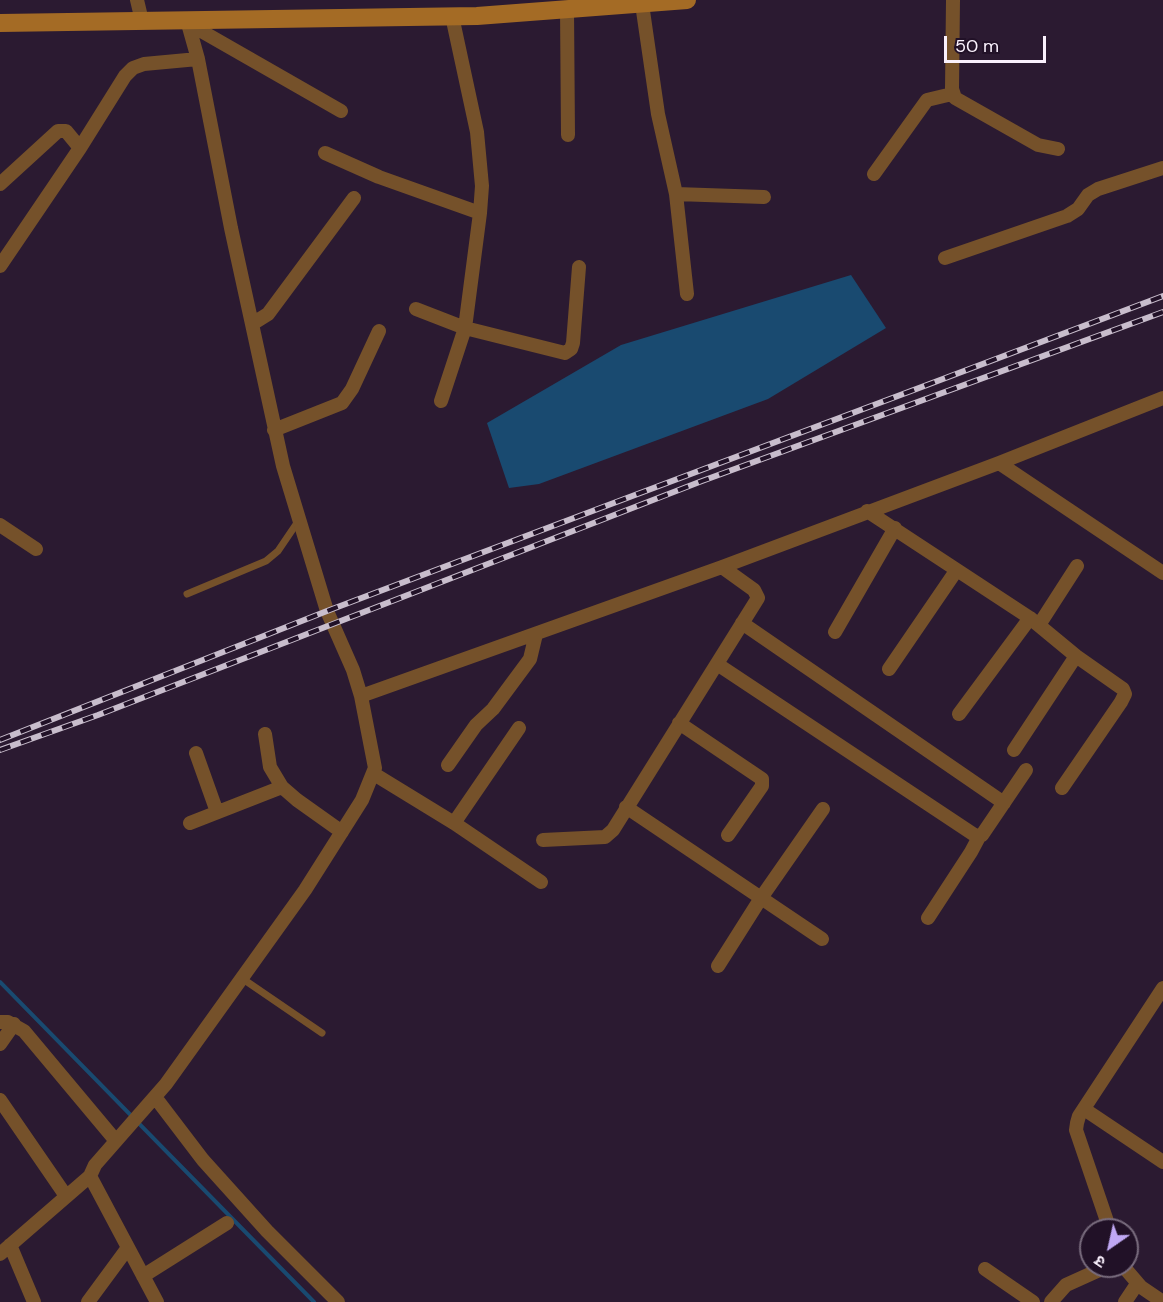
<!DOCTYPE html>
<meta charset="utf-8">
<style>
body{margin:0}
#map{position:relative;width:1163px;height:1302px;overflow:hidden;background:#2b1a31;font-family:"DM Sans","Noto Sans Devanagari",sans-serif}
canvas{display:block}
.north{position:absolute;left:1079px;top:1218px;width:60px;height:60px;box-sizing:border-box;background:#211127;border:2px solid #786b7d;border-radius:50%;rotate:214deg;font-size:16px;font-weight:700;line-height:24px;text-align:center;color:#faf1fd}
.north::after{content:'';display:block;margin:auto;width:21px;height:27px;background:#c0a8f4;clip-path:polygon(50% 0,100% 100%,50% 72%,0 100%)}
.scale{position:absolute;left:944px;top:36px;width:102px;height:27px;box-sizing:border-box;border:3px solid #faf1fd;border-top:0;padding-left:8px;font-size:18px;line-height:21px;white-space:nowrap;color:#faf1fd;-webkit-text-stroke:4px #211127;paint-order:stroke}
</style>
<div id="map">
<canvas width="1163" height="1302"></canvas>
<div class="north">उ</div>
<div class="scale">50 m</div>
</div>
<script>
const g = document.querySelector('canvas').getContext('2d');
g.lineJoin = 'round';
function fill(path, color) {
  g.fillStyle = color;
  g.fill(path, 'evenodd');
}
function toPath(rows) {
  const path = new Path2D();
  for (const r of rows) {
    path.moveTo(r[0], r[1]);
    for (let i = 2; i < r.length; i += 2) path.lineTo(r[i], r[i + 1]);
  }
  return path;
}
function strokePath(path, color, width, dash) {
  g.strokeStyle = color;
  g.lineWidth = width;
  g.lineCap = dash ? 'butt' : 'round';
  g.setLineDash(dash || []);
  g.stroke(path);
}
fill(toPath([
 [851,275,886,328,768,399,539,484,509,488,487,423,621,345]
]), '#194a70');
strokePath(toPath([
 [0,982,314,1302]
]), '#194a70', 4);
strokePath(toPath([
 [187,594,266,561,278,551,299,520],
 [243,979,322,1033]
]), '#75512a', 7);
strokePath(toPath([
 [137,0,142,21],
 [953,0,952,89,955,98,1038,145,1058,149],
 [642,4,658,114,676,194,687,294],
 [567,9,568,135],
 [189,24,341,111],
 [325,153,379,177,480,213],
 [874,174,927,100,952,94],
 [0,184,58,131,66,131,80,148],
 [676,194,764,197],
 [945,258,1067,216,1078,209,1088,195,1098,189,1163,168],
 [0,266,80,148,125,76,133,68,144,64,198,59],
 [416,309,465,328,565,353,571,349,573,343,579,267],
 [252,324,268,314,354,198],
 [441,401,465,328,480,213,482,186,477,132,452,16],
 [274,430,342,403,352,389,379,331],
 [999,463,1163,573],
 [867,511,1030,618,1076,656,1123,689,1125,694,1121,702,1062,788],
 [0,525,36,549],
 [742,623,1004,803],
 [1039,625,1077,566],
 [835,632,895,528],
 [717,664,976,836,982,835,1026,770],
 [889,669,956,571],
 [361,696,722,567,999,463,1163,398],
 [959,714,1030,618],
 [679,723,762,779,762,786,728,835],
 [265,734,270,767,282,787,297,800,342,832],
 [1014,750,1076,656],
 [196,753,217,812],
 [448,765,476,725,493,709,530,659,536,634],
 [374,774,454,823,541,882],
 [626,807,822,939],
 [190,823,282,787],
 [454,823,519,728],
 [543,840,605,837,613,830,758,598,754,590,722,567],
 [928,918,971,852,979,837],
 [718,966,761,898,823,809],
 [0,1022,8,1022,24,1031,116,1141],
 [0,1044,14,1024],
 [155,1097,203,1160,267,1231,338,1302],
 [0,1100,66,1196],
 [1084,1109,1163,1162],
 [90,1176,157,1302],
 [1110,1230,1076,1130,1077,1123,1079,1116,1163,988],
 [10,1245,34,1302],
 [0,1254,90,1176,95,1165,166,1084,305,890,362,800,375,768,361,696,353,670,327,611,283,466,231,228,198,59,187,20],
 [1123,1266,1141,1287,1163,1302],
 [985,1269,1033,1302],
 [143,1276,227,1223],
 [88,1302,127,1249],
 [1051,1302,1066,1285,1108,1266],
 [1125,1302,1137,1284]
]), '#75512a', 14);
strokePath(toPath([
 [0,23,477,16,687,0]
]), '#a46b25', 18);
const rail = toPath([
 [0,740,327,611,1163,296],
 [0,750,98,715,702,481,1163,312]
]);
strokePath(rail, '#c8bdcc', 6);
strokePath(rail, '#211127', 4, [11]);
</script>
